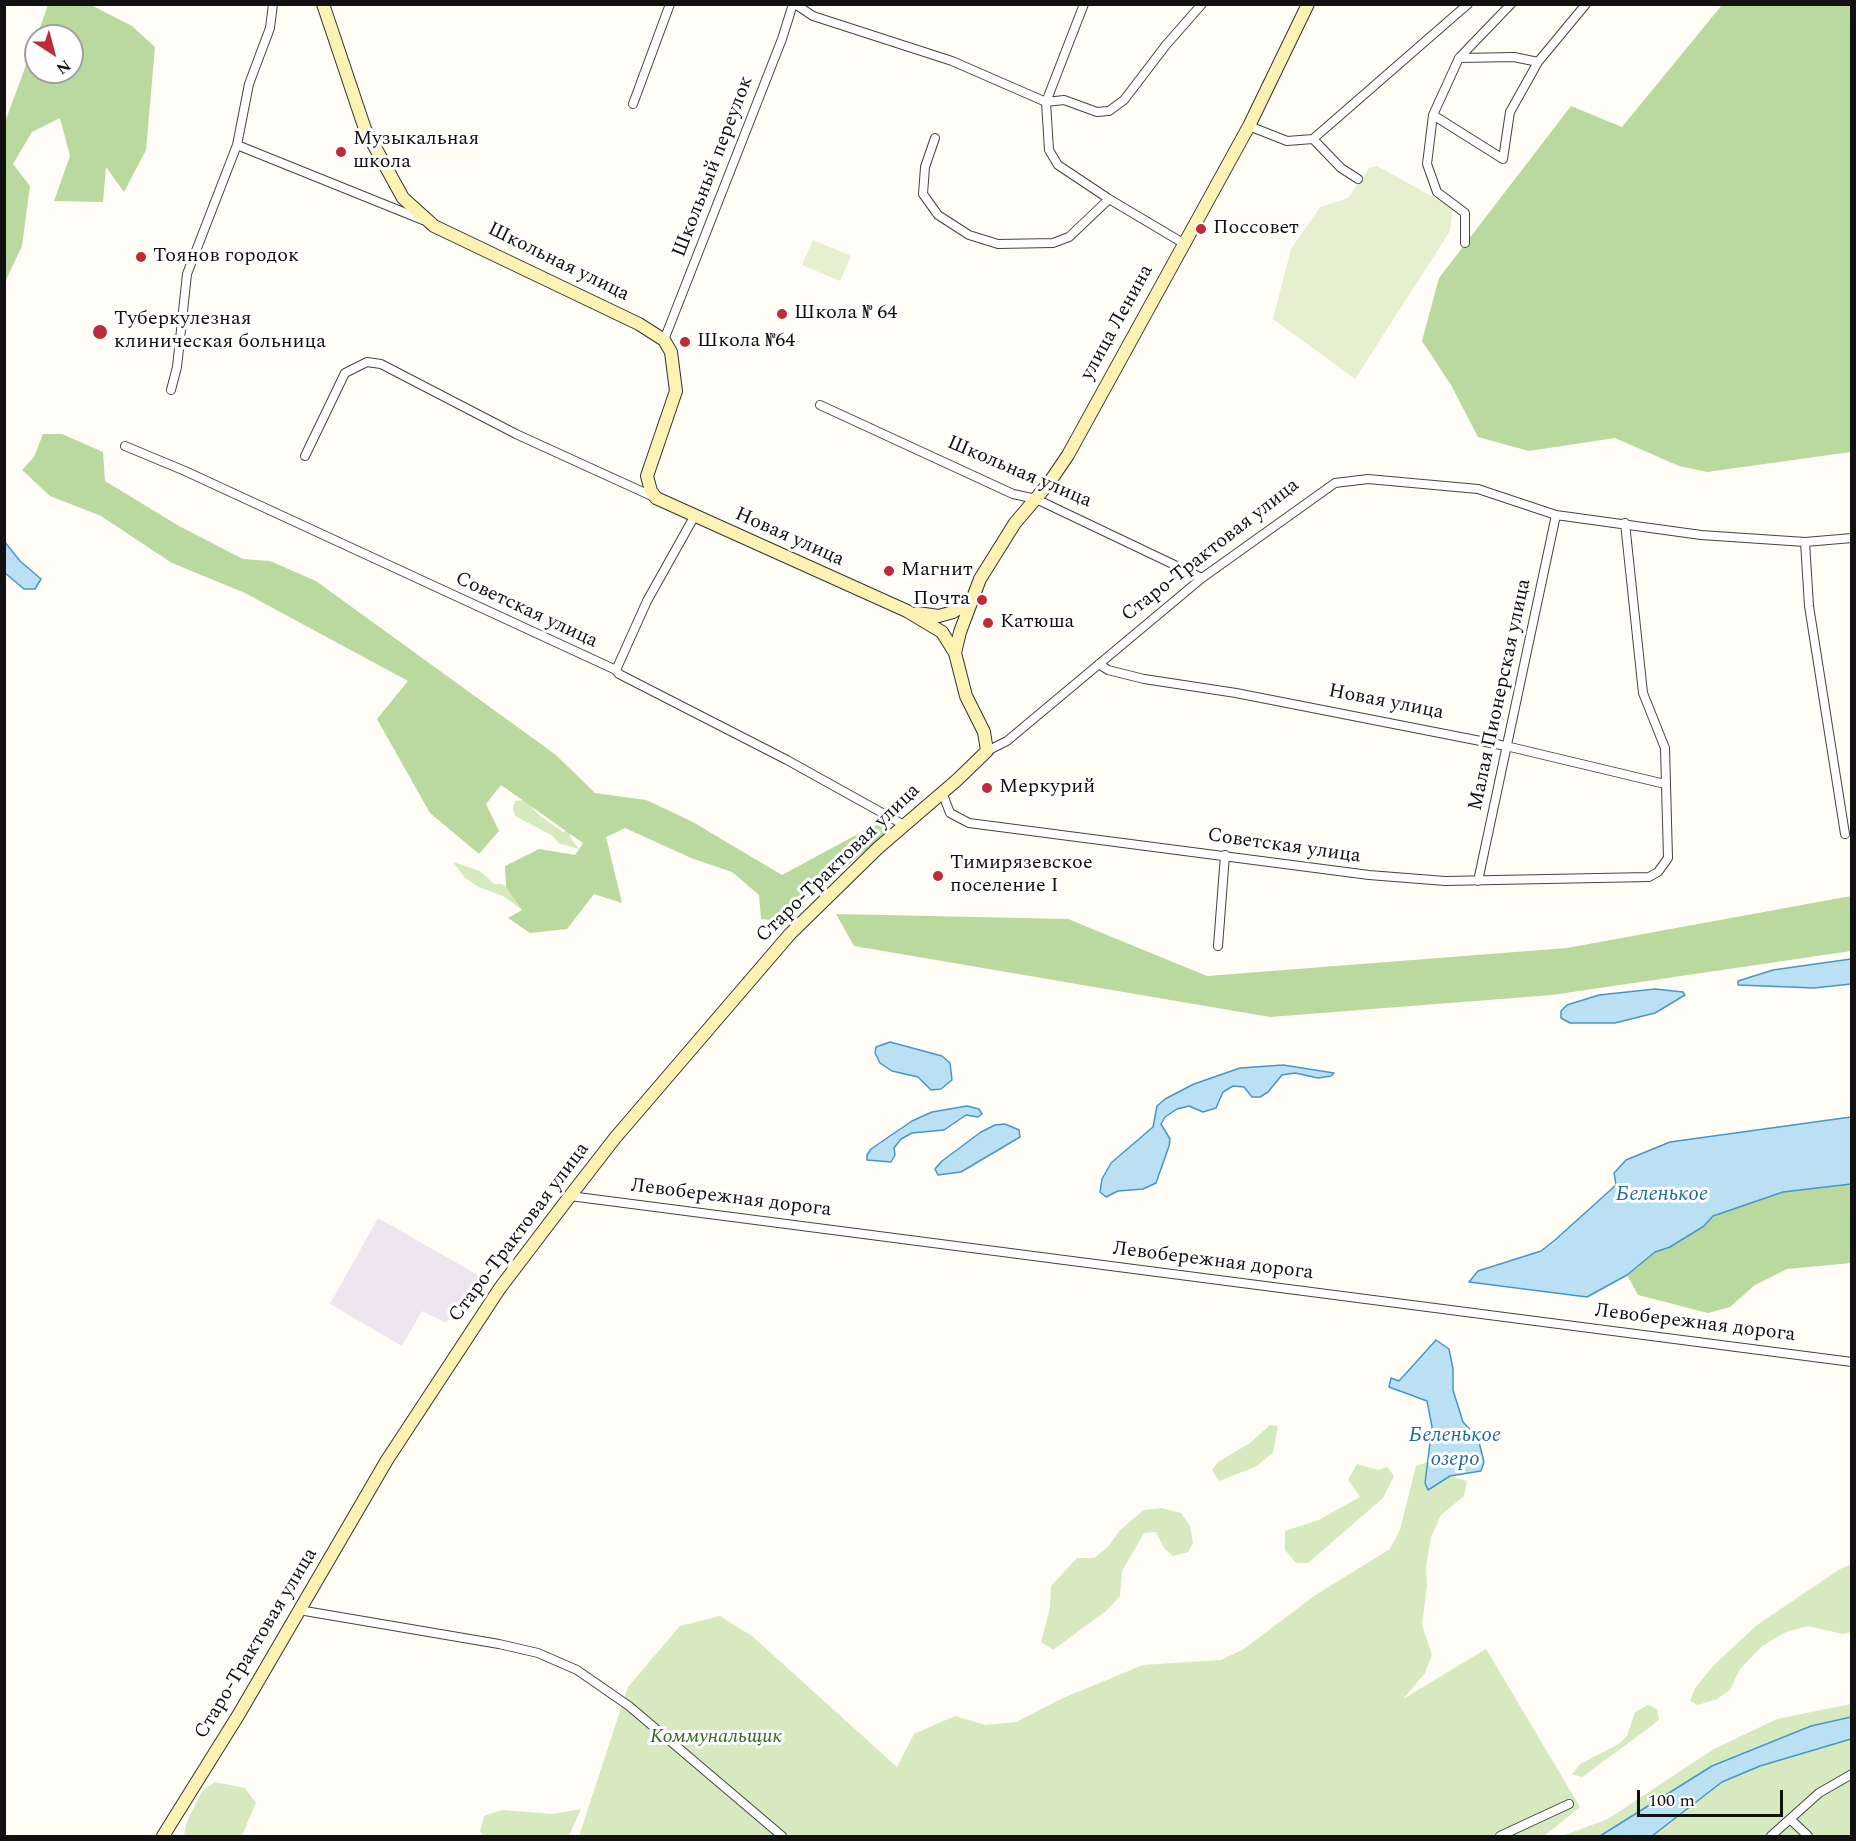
<!DOCTYPE html>
<meta charset="utf-8">
<style>
body{margin:0}
#map{position:relative;width:1856px;height:1841px;overflow:hidden;background:#fffdf5;font-family:Spectral,serif}
canvas{display:block}
.frame{position:absolute;inset:0;border:6px solid #111;pointer-events:none}
.north{position:absolute;left:24px;top:24px;width:60px;height:60px;box-sizing:border-box;background:#fff;border:2px solid #a0a0a0;border-radius:50%;rotate:144deg;font-size:16px;font-weight:700;line-height:24px;text-align:center;color:#111}
.north::after{content:'';display:block;margin:auto;width:21px;height:27px;background:#bd2d37;clip-path:polygon(50% 0,100% 100%,50% 72%,0 100%)}
.scale{position:absolute;left:1637px;top:1790px;width:146px;height:27px;box-sizing:border-box;border:3px solid #111;border-top:0;padding-left:8px;font-size:18px;line-height:21px;white-space:nowrap;color:#111;-webkit-text-stroke:4px #fff;paint-order:stroke}
</style>
<div id="map">
<canvas width="1856" height="1841"></canvas>
<div class="frame"></div>
<div class="north">N</div>
<div class="scale">100 m</div>
</div>
<script>
const g = document.querySelector('canvas').getContext('2d');
g.lineJoin = 'round';
function fill(path, color) {
  g.fillStyle = color;
  g.fill(path, 'evenodd');
}
function toPath(rows) {
  const path = new Path2D();
  for (const r of rows) {
    path.moveTo(r[0], r[1]);
    for (let i = 2; i < r.length; i += 2) path.lineTo(r[i], r[i + 1]);
  }
  return path;
}
function strokePath(path, color, width, dash) {
  g.strokeStyle = color;
  g.lineWidth = width;
  g.lineCap = dash ? 'butt' : 'round';
  g.setLineDash(dash || []);
  g.stroke(path);
}
function drawText(font, color, halo, rows, align = 'center') {
  g.font = font + ' Spectral,serif';
  g.lineWidth = 6;
  g.setLineDash([]);
  g.textBaseline = 'middle';
  g.strokeStyle = halo;
  g.fillStyle = color;
  for (const [text, x, y, turn = 0] of rows) {
    g.save();
    g.translate(x, y);
    g.rotate((+turn || 0) * Math.PI / 180);
    g.textAlign = isNaN(turn) ? turn : align;
    if (halo) g.strokeText(text, 0, 0);
    g.fillText(text, 0, 0);
    g.restore();
  }
}
fill(toPath([
 [378,1218,481,1277,446,1323,422,1311,402,1346,330,1304]
]), '#ede6ef');
fill(toPath([
 [525,800,540,816,563,832,570,829,570,837,579,849,558,843,553,836,515,816,513,808,515,801],
 [453,862,480,871,494,884,502,884,509,889,528,909,521,909,503,896,479,887,465,878],
 [1270,1425,1278,1426,1273,1453,1255,1467,1219,1481,1212,1470,1218,1462,1250,1443],
 [1428,1462,1425,1482,1439,1484,1450,1476,1467,1481,1464,1496,1441,1515,1431,1537,1426,1566,1427,1585,1422,1625,1432,1655,1425,1673,1403,1699,1486,1649,1580,1807,1544,1836,579,1836,628,1687,680,1626,720,1616,752,1636,897,1767,914,1734,955,1716,985,1725,1016,1722,1063,1698,1143,1665,1221,1660,1244,1649,1314,1596,1390,1549,1400,1530,1416,1466],
 [1357,1464,1378,1470,1387,1467,1394,1476,1383,1498,1308,1563,1296,1563,1285,1550,1285,1531,1319,1520,1360,1497,1348,1480],
 [1161,1508,1181,1513,1190,1526,1193,1543,1188,1552,1173,1556,1164,1548,1156,1532,1144,1533,1122,1571,1120,1596,1106,1611,1053,1650,1041,1642,1050,1608,1051,1586,1077,1558,1094,1558,1108,1547,1120,1530,1144,1510],
 [1851,1564,1851,1632,1843,1634,1808,1626,1786,1632,1762,1646,1740,1669,1730,1690,1717,1699,1698,1705,1690,1701,1695,1688,1714,1665,1757,1625,1840,1569],
 [1851,1704,1851,1836,1562,1836,1608,1819,1714,1749,1777,1719],
 [1648,1705,1657,1709,1659,1719,1653,1725,1582,1777,1572,1774,1580,1764,1619,1744,1627,1736,1635,1712],
 [215,1782,245,1788,256,1803,242,1835,184,1836,186,1824,202,1791],
 [581,1809,569,1836,484,1836,480,1831,484,1816,502,1810,552,1814]
]), '#d6e9bf');
fill(toPath([
 [48,5,91,5,132,26,155,47,146,150,124,192,106,167,103,202,54,201,70,156,60,118,32,132,13,164,30,186,22,246,5,282,5,122,36,38,36,72,72,72,72,36,37,36],
 [1722,5,1851,5,1851,452,1707,472,1679,466,1615,438,1529,451,1478,437,1451,385,1422,341,1439,278,1571,106,1622,127],
 [43,434,62,434,103,452,105,481,179,526,243,559,270,561,316,581,556,755,595,793,646,800,691,821,782,875,882,821,891,829,781,921,761,919,759,895,732,872,691,858,625,828,606,837,622,903,594,894,567,929,530,933,508,918,522,910,506,887,505,866,539,849,575,855,583,843,501,785,486,804,499,831,479,854,430,813,377,719,408,681,245,593,172,563,101,516,50,496,22,470,34,457],
 [1851,896,1851,951,1552,995,1270,1017,854,946,836,914,1068,919,1207,976,1567,948],
 [1851,1184,1851,1263,1787,1269,1755,1285,1730,1307,1708,1313,1638,1295,1627,1275,1655,1252,1670,1247,1704,1226,1713,1216,1783,1192]
]), '#bad99f');
fill(toPath([
 [1377,166,1453,208,1450,231,1355,379,1273,319,1291,249,1320,207,1348,198,1369,168],
 [813,240,851,256,840,281,802,265]
]), '#e6f0d0');
const water = toPath([
 [4,541,20,561,41,579,35,589,24,589,5,573,4,541],
 [1851,959,1851,984,1814,988,1738,985,1738,981,1773,970,1851,959],
 [1655,989,1683,992,1685,995,1655,1013,1615,1023,1570,1023,1561,1018,1561,1011,1567,1005,1599,995,1655,989],
 [890,1042,942,1056,950,1063,952,1080,941,1089,931,1090,918,1077,892,1071,880,1063,875,1053,876,1047,890,1042],
 [1283,1065,1334,1073,1331,1076,1318,1078,1295,1073,1282,1075,1268,1092,1260,1097,1252,1097,1244,1087,1233,1086,1223,1092,1216,1108,1203,1112,1189,1106,1177,1109,1165,1117,1161,1124,1170,1139,1169,1146,1156,1183,1143,1189,1118,1191,1106,1197,1100,1192,1102,1179,1111,1163,1153,1127,1157,1106,1165,1099,1194,1084,1240,1068,1283,1065],
 [967,1106,979,1109,982,1114,978,1117,966,1115,944,1130,912,1133,901,1139,894,1148,895,1155,891,1162,867,1160,867,1155,871,1149,912,1121,932,1112,967,1106],
 [1851,1117,1851,1184,1783,1192,1713,1216,1704,1226,1670,1247,1655,1252,1627,1275,1587,1297,1469,1282,1478,1271,1541,1251,1555,1240,1616,1185,1614,1173,1626,1160,1670,1142,1851,1117],
 [1005,1124,1019,1130,1020,1137,961,1172,938,1175,935,1169,942,1161,981,1132,995,1125,1005,1124],
 [1436,1340,1449,1349,1453,1369,1453,1390,1463,1422,1478,1438,1484,1462,1481,1471,1450,1476,1428,1490,1425,1483,1432,1427,1427,1401,1389,1387,1391,1378,1399,1381,1436,1340],
 [1851,1717,1851,1739,1760,1766,1722,1782,1652,1836,1600,1836,1712,1766,1811,1726,1851,1717]
]);
fill(water, '#bbe0f4');
strokePath(water, '#4597c9', 1.5);
const street = toPath([
 [795,4,813,16,952,61,1046,102,1064,100,1097,112,1109,111,1124,100,1166,45,1202,4],
 [1084,4,1046,102,1049,150,1058,165,1109,199,1183,243],
 [1511,4,1459,58,1433,115,1503,159,1510,112,1538,62,1586,4],
 [1459,58,1514,57,1538,62],
 [633,104,670,4],
 [1433,115,1427,164,1437,192,1465,213,1465,243],
 [1249,126,1287,141,1313,139,1341,168,1358,179],
 [935,138,925,167,923,194,938,215,969,235,998,244,1053,243,1069,237,1109,199],
 [1313,139,1468,4],
 [237,145,423,220],
 [664,340,782,39,793,4],
 [171,390,177,367,187,274,237,145,249,84,270,28,273,4],
 [820,405,1013,494,1036,499,1202,578],
 [125,446,185,471,616,670,619,674,787,760,904,825],
 [305,456,345,373,367,362,381,364,516,434,654,497],
 [1805,542,1809,606,1845,834],
 [1099,664,1108,670,1144,679,1236,693,1506,746,1665,784],
 [616,670,647,601,694,517],
 [987,751,1007,741,1202,578,1335,483,1368,479,1478,489,1556,515,1701,535,1805,542,1852,538],
 [942,792,950,813,969,823,1369,875,1445,881,1649,877,1658,872,1668,858,1665,748,1643,693,1625,523],
 [1478,881,1556,515],
 [1218,946,1225,855],
 [570,1196,1852,1362],
 [299,1610,499,1644,538,1653,577,1670,629,1706,782,1836],
 [1790,1819,1808,1836],
 [1500,1836,1569,1804],
 [1771,1836,1819,1793,1852,1774]
]);
const secondary = toPath([
 [917,613,939,616,953,612,971,600],
 [955,653,960,632,980,579,1015,523,1049,483,1068,455,1249,126,1308,4],
 [163,1836,239,1714,387,1460,500,1288,570,1196,615,1138,790,934,878,848,957,780,987,751,984,732,966,696,955,653,942,632,907,611,656,498,651,491,647,476,676,391,671,352,664,340,639,324,434,226,403,198,365,129,323,4]
]);
strokePath(street, '#444', 10);
strokePath(secondary, '#333', 14);
strokePath(street, '#fff', 8);
strokePath(secondary, '#fcf2b3', 12);
for (const [x, y, r, color] of [
 [341,152,6,"#bd2d37"],
 [1201,229,6,"#bd2d37"],
 [141,257,6,"#bd2d37"],
 [782,314,6,"#bd2d37"],
 [100,332,8,"#bd2d37"],
 [685,342,6,"#bd2d37"],
 [889,571,6,"#bd2d37"],
 [982,600,6,"#bd2d37"],
 [988,623,6,"#bd2d37"],
 [987,788,6,"#bd2d37"],
 [938,876,6,"#bd2d37"]
]) {
  const dot = new Path2D();
  dot.arc(x, y, r, 0, 2 * Math.PI);
  g.fillStyle = color;
  g.fill(dot);
  strokePath(dot, '#fff', 2);
}
drawText('20px', '#111', '#fff', [
 ["Музыкальная",353,140],
 ["школа",353,163],
 ["Поссовет",1213,229],
 ["Тоянов городок",153,257],
 ["Школа № 64",794,314],
 ["Туберкулезная",114,320],
 ["клиническая больница",114,343],
 ["Школа №64",697,342],
 ["Магнит",901,571],
 ["Почта",970,600,"right"],
 ["Катюша",1000,623],
 ["Меркурий",999,788],
 ["Тимирязевское",950,864],
 ["поселение I",950,887]
], 'left');
drawText('20px', '#111', '#fff', [
 ["Школьный переулок",714,167,-69],
 ["Школьная улица",558,263,26],
 ["улица Ленина",1118,323,-61],
 ["Школьная улица",1019,473,23],
 ["Новая улица",789,538,24],
 ["Старо-Трактовая улица",1211,551,-38],
 ["Советская улица",526,611,25],
 ["Малая Пионерская улица",1501,695,-78],
 ["Новая улица",1386,703,11],
 ["Советская улица",1284,847,8],
 ["Старо-Трактовая улица",839,864,-44],
 ["Левобережная дорога",731,1199,7],
 ["Старо-Трактовая улица",520,1233,-53],
 ["Левобережная дорога",1213,1262,7],
 ["Левобережная дорога",1695,1324,7],
 ["Старо-Трактовая улица",257,1644,-59]
]);
drawText('italic 20px', '#326822', '#fff', [
 ["Коммунальщик",716,1738]
]);
drawText('italic 21px', '#1d6aa0', '#fff', [
 ["Беленькое",1662,1196],
 ["Беленькое",1455,1437],
 ["озеро",1455,1461]
]);
</script>
